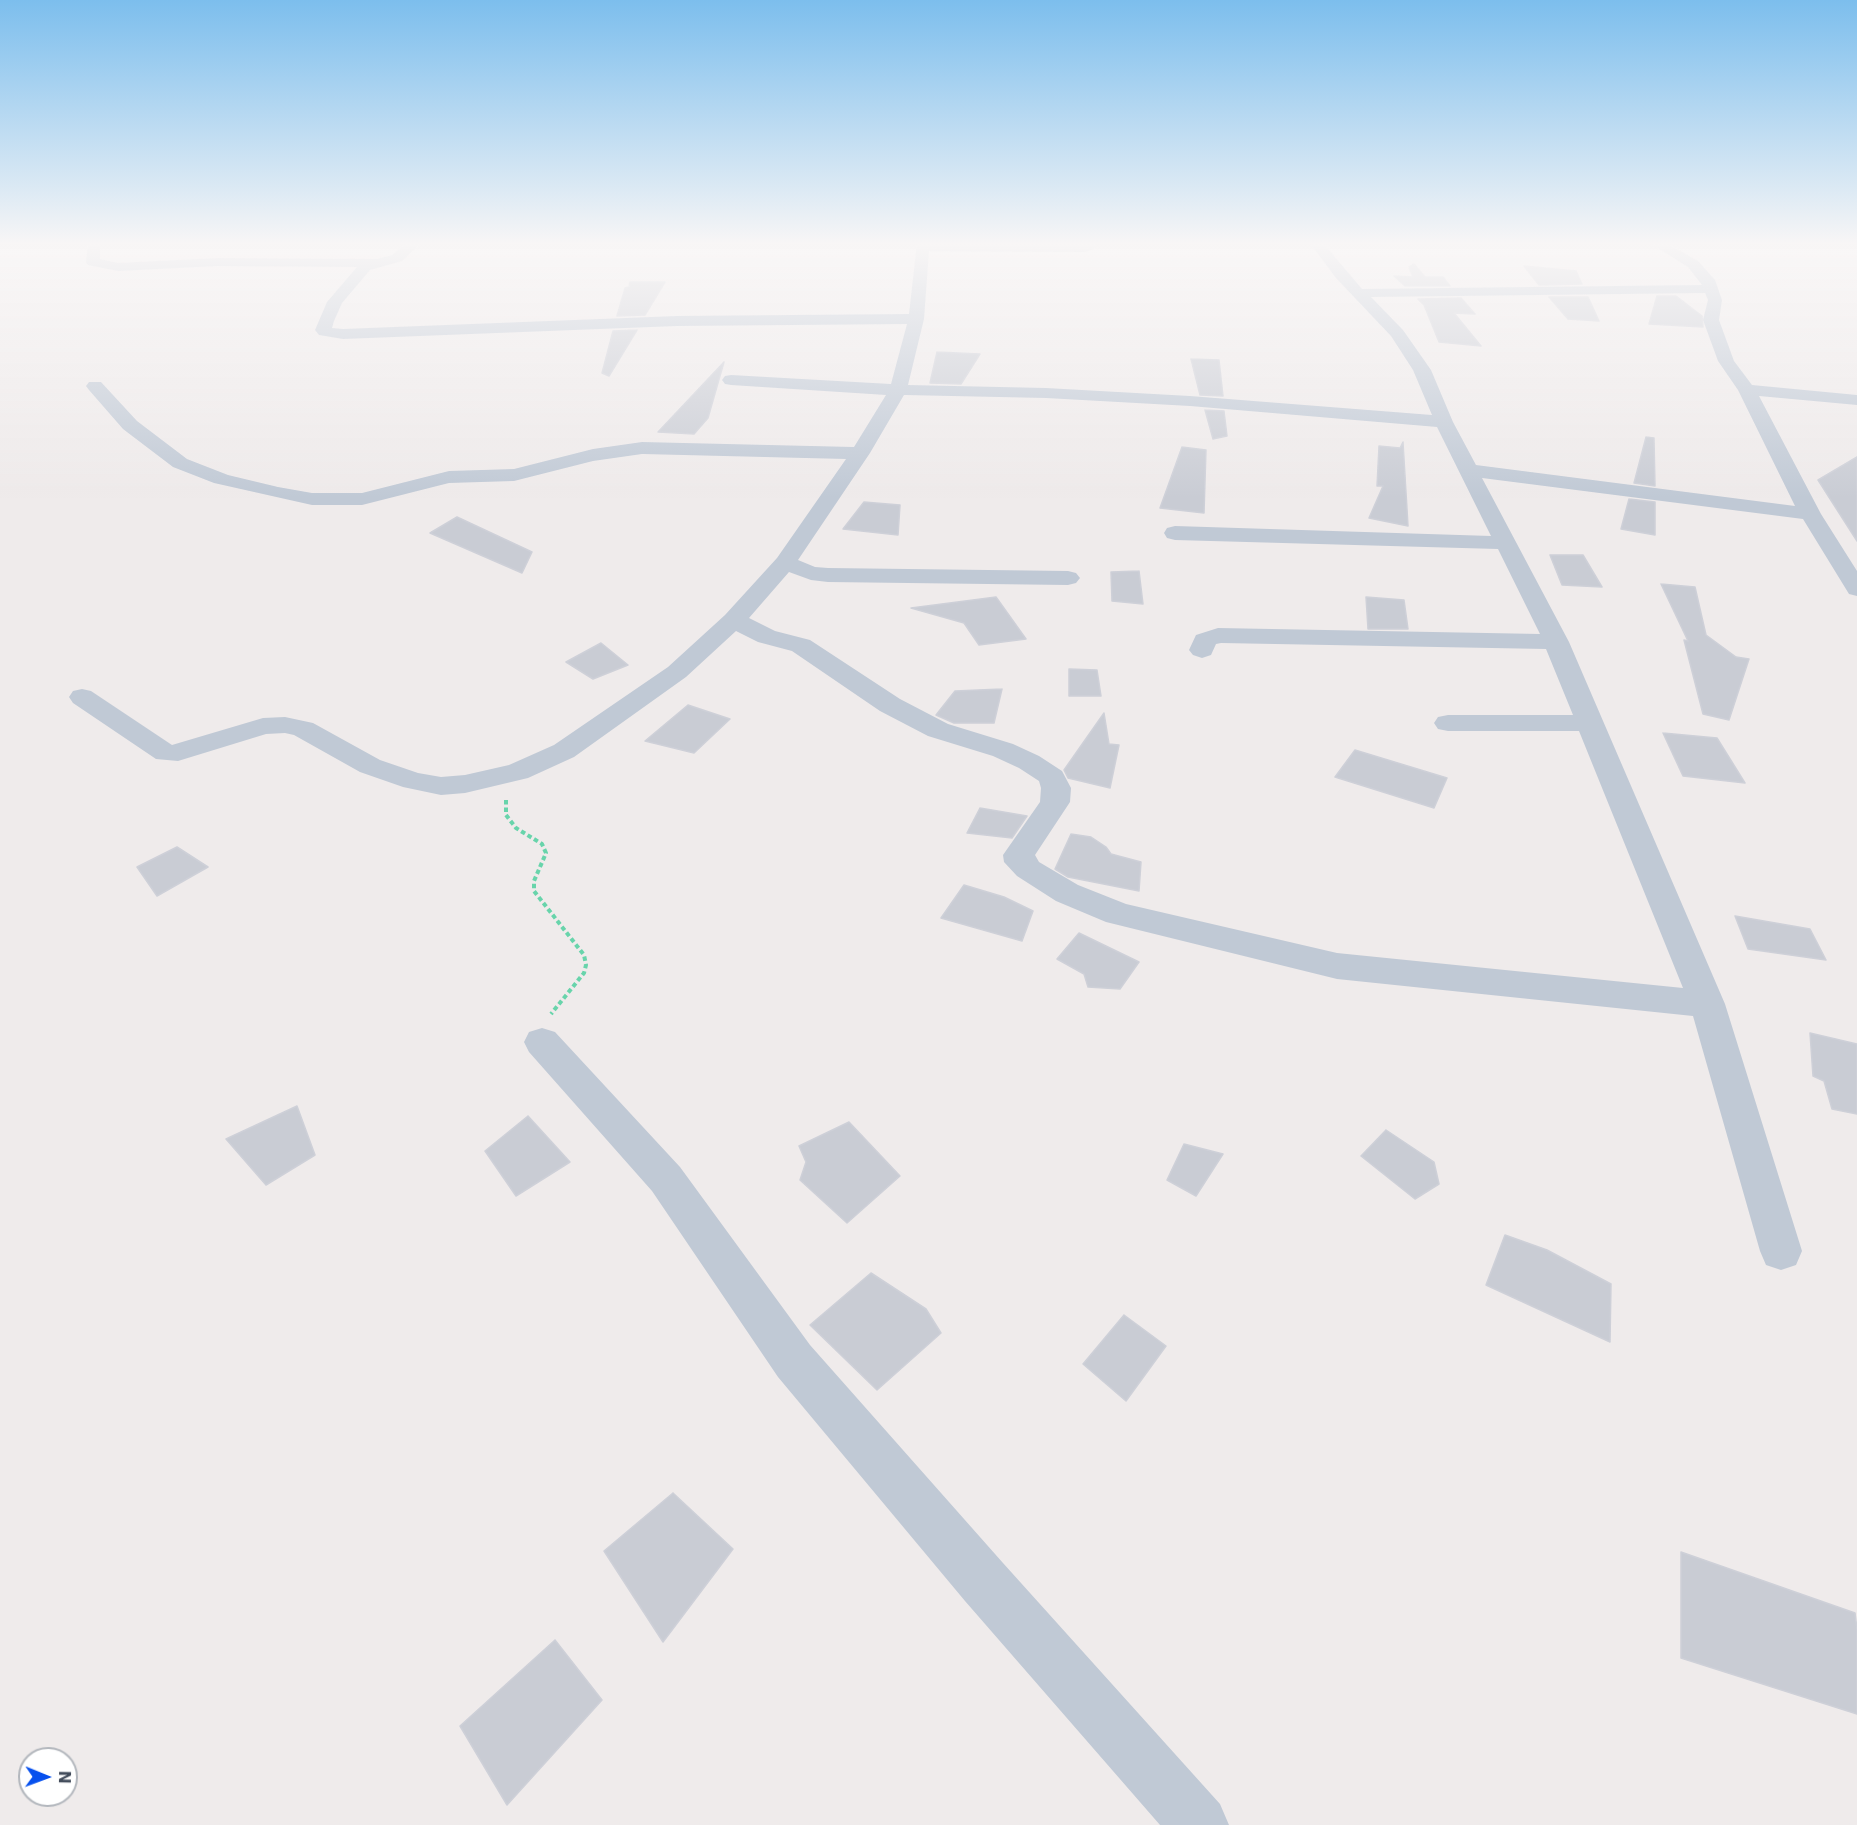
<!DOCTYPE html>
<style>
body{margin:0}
#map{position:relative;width:1857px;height:1825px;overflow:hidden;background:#efebeb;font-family:"DejaVu Sans",sans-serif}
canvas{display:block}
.north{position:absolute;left:18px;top:1747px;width:60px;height:60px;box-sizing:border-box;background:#fff;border:2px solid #b3b7bd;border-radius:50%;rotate:91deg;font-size:16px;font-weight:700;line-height:24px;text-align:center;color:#424c5b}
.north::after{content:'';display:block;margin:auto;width:21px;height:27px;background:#0650ee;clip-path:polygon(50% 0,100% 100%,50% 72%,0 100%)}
</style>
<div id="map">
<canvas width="1857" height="1825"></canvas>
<div class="north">N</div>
</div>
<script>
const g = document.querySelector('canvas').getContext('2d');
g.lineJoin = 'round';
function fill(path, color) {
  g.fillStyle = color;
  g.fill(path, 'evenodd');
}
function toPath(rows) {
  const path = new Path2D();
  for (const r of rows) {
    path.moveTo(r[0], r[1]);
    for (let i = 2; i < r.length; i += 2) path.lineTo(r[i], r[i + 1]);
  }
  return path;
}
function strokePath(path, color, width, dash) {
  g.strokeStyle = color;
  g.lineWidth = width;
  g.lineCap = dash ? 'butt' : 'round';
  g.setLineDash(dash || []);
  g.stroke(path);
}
const building = toPath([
 [1414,264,1425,277,1443,277,1450,286,1405,286,1394,276,1413,277,1409,267,1414,264],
 [1524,266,1576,271,1582,284,1539,285,1524,266],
 [630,282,665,282,645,315,617,316,625,288,629,287,630,282],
 [1657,296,1676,296,1702,316,1703,327,1649,324,1657,296],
 [1549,297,1588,297,1599,321,1568,319,1549,297],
 [1461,298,1475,314,1454,313,1481,346,1439,342,1424,305,1418,299,1461,298],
 [637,330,609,376,602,373,613,331,637,330],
 [937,352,980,354,961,384,930,383,937,352],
 [1191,359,1219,360,1223,396,1200,395,1191,359],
 [724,362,708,418,694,434,658,432,724,362],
 [1205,410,1224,411,1227,436,1213,439,1205,410],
 [1646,437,1654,438,1655,486,1634,483,1646,437],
 [1403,442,1408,526,1369,518,1383,486,1377,486,1379,446,1400,448,1403,442],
 [1182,447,1206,450,1204,513,1160,508,1182,447],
 [1857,457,1857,541,1818,480,1857,457],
 [1629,499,1655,502,1655,535,1621,529,1629,499],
 [864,502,900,505,898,535,843,529,864,502],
 [457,517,532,552,522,573,430,533,457,517],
 [1550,555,1583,555,1602,587,1562,585,1550,555],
 [1139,571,1143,604,1112,601,1111,572,1139,571],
 [1661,584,1695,587,1706,635,1736,657,1749,659,1729,720,1703,714,1684,640,1688,641,1661,584],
 [996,597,1026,639,979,645,964,623,911,608,996,597],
 [1366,597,1404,600,1408,629,1368,629,1366,597],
 [601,643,628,665,593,679,566,662,601,643],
 [1069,669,1097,670,1101,696,1069,696,1069,669],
 [1002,689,994,723,954,723,936,715,955,691,1002,689],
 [688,705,730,719,694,753,645,741,688,705],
 [1104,713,1109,744,1119,745,1110,788,1068,778,1064,770,1104,713],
 [1663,733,1717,738,1745,783,1683,776,1663,733],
 [1355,750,1447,778,1434,808,1335,777,1355,750],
 [980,808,1027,816,1012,838,967,833,980,808],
 [1071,834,1091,837,1106,847,1111,854,1141,862,1139,891,1068,877,1055,869,1071,834],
 [177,847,208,867,157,896,137,867,177,847],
 [964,885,1004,897,1033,911,1022,941,941,918,964,885],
 [1735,916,1810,929,1826,960,1748,949,1735,916],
 [1079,933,1139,962,1120,989,1088,987,1084,974,1057,959,1079,933],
 [1810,1033,1857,1044,1857,1114,1832,1109,1824,1081,1813,1076,1810,1033],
 [297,1106,315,1155,266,1185,226,1139,297,1106],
 [528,1116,570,1162,516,1196,485,1151,528,1116],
 [849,1122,900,1176,847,1223,800,1180,806,1162,799,1146,849,1122],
 [1386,1130,1434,1162,1439,1184,1415,1199,1361,1156,1386,1130],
 [1184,1144,1223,1154,1196,1196,1167,1180,1184,1144],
 [1505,1235,1547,1250,1611,1284,1610,1342,1486,1285,1505,1235],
 [871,1273,926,1309,941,1333,877,1390,810,1325,871,1273],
 [1124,1315,1166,1346,1126,1401,1083,1364,1124,1315],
 [673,1493,733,1549,663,1642,604,1551,673,1493],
 [1681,1552,1855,1613,1857,1629,1857,1714,1681,1658,1681,1552],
 [555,1640,602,1700,507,1805,460,1726,555,1640]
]);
fill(building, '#c9ccd4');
strokePath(building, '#ced0d8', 1.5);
strokePath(toPath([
 [506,800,506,815,516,828,542,844,546,853,534,881,534,891,584,955,586,965,584,973,551,1014]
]), '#68d4ab', 4, [4.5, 3]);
fill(toPath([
 [88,243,100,243,100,259,118,263,218,258,377,259,392,255,407,243,421,243,402,261,370,270,342,303,334,321,332,328,343,329,677,316,909,314,917,243,1095,243,1094,249,1084,252,929,251,924,319,908,385,1046,388,1190,396,1432,415,1413,370,1391,336,1336,278,1310,243,1323,243,1362,289,1702,285,1688,267,1650,243,1666,243,1698,261,1715,280,1722,300,1719,320,1734,361,1752,385,1857,395,1857,405,1759,396,1821,514,1857,571,1857,596,1849,594,1803,519,1482,478,1569,642,1725,1004,1802,1251,1796,1265,1781,1270,1766,1265,1760,1251,1693,1016,1337,979,1106,922,1056,901,1017,876,1004,862,1003,855,1040,802,1041,788,1039,781,1019,768,993,756,928,736,880,711,792,651,758,642,736,631,686,677,574,757,528,778,465,793,441,795,403,787,360,772,294,735,285,733,266,734,178,761,156,759,73,703,69,697,73,691,82,689,91,691,172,745,263,718,285,717,313,723,380,760,418,773,441,777,465,775,509,765,554,745,668,667,725,615,777,558,846,459,642,454,593,461,514,481,449,483,362,505,312,505,214,483,173,467,123,429,89,390,86,386,89,382,101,382,137,421,187,459,228,475,278,487,312,493,362,493,449,471,514,469,593,449,642,442,854,447,886,395,731,385,725,384,722,380,725,376,731,375,891,384,907,324,677,326,343,339,319,335,315,330,327,302,357,267,218,266,118,271,88,265,86,262,88,243],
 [1705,293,1708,300,1703,320,1718,361,1738,390,1795,506,1476,465,1453,422,1431,370,1403,330,1371,297,1705,293],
 [904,395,1046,398,1190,406,1437,427,1491,536,1175,526,1167,528,1164,533,1167,538,1175,540,1498,549,1540,634,1218,628,1196,635,1189,650,1193,655,1202,658,1211,655,1216,644,1221,643,1546,649,1573,715,1448,715,1438,717,1434,723,1438,729,1448,731,1579,731,1683,988,1337,953,1126,904,1078,885,1039,862,1035,855,1070,802,1071,788,1062,771,1039,756,1013,744,948,724,900,699,810,640,775,631,749,618,789,572,811,580,828,582,1068,585,1076,583,1080,578,1076,573,1068,571,828,568,815,567,798,560,870,453,904,395],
 [542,1028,555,1032,680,1167,810,1345,1003,1563,1220,1804,1229,1825,1160,1825,965,1601,778,1377,652,1191,529,1052,524,1042,529,1032,542,1028]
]), '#c0c9d5');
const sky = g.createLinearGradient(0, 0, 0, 498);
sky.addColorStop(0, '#7cbeed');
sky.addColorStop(0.49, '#f8f6f6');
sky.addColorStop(1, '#f8f6f600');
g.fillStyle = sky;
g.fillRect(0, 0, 1857, 498);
</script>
